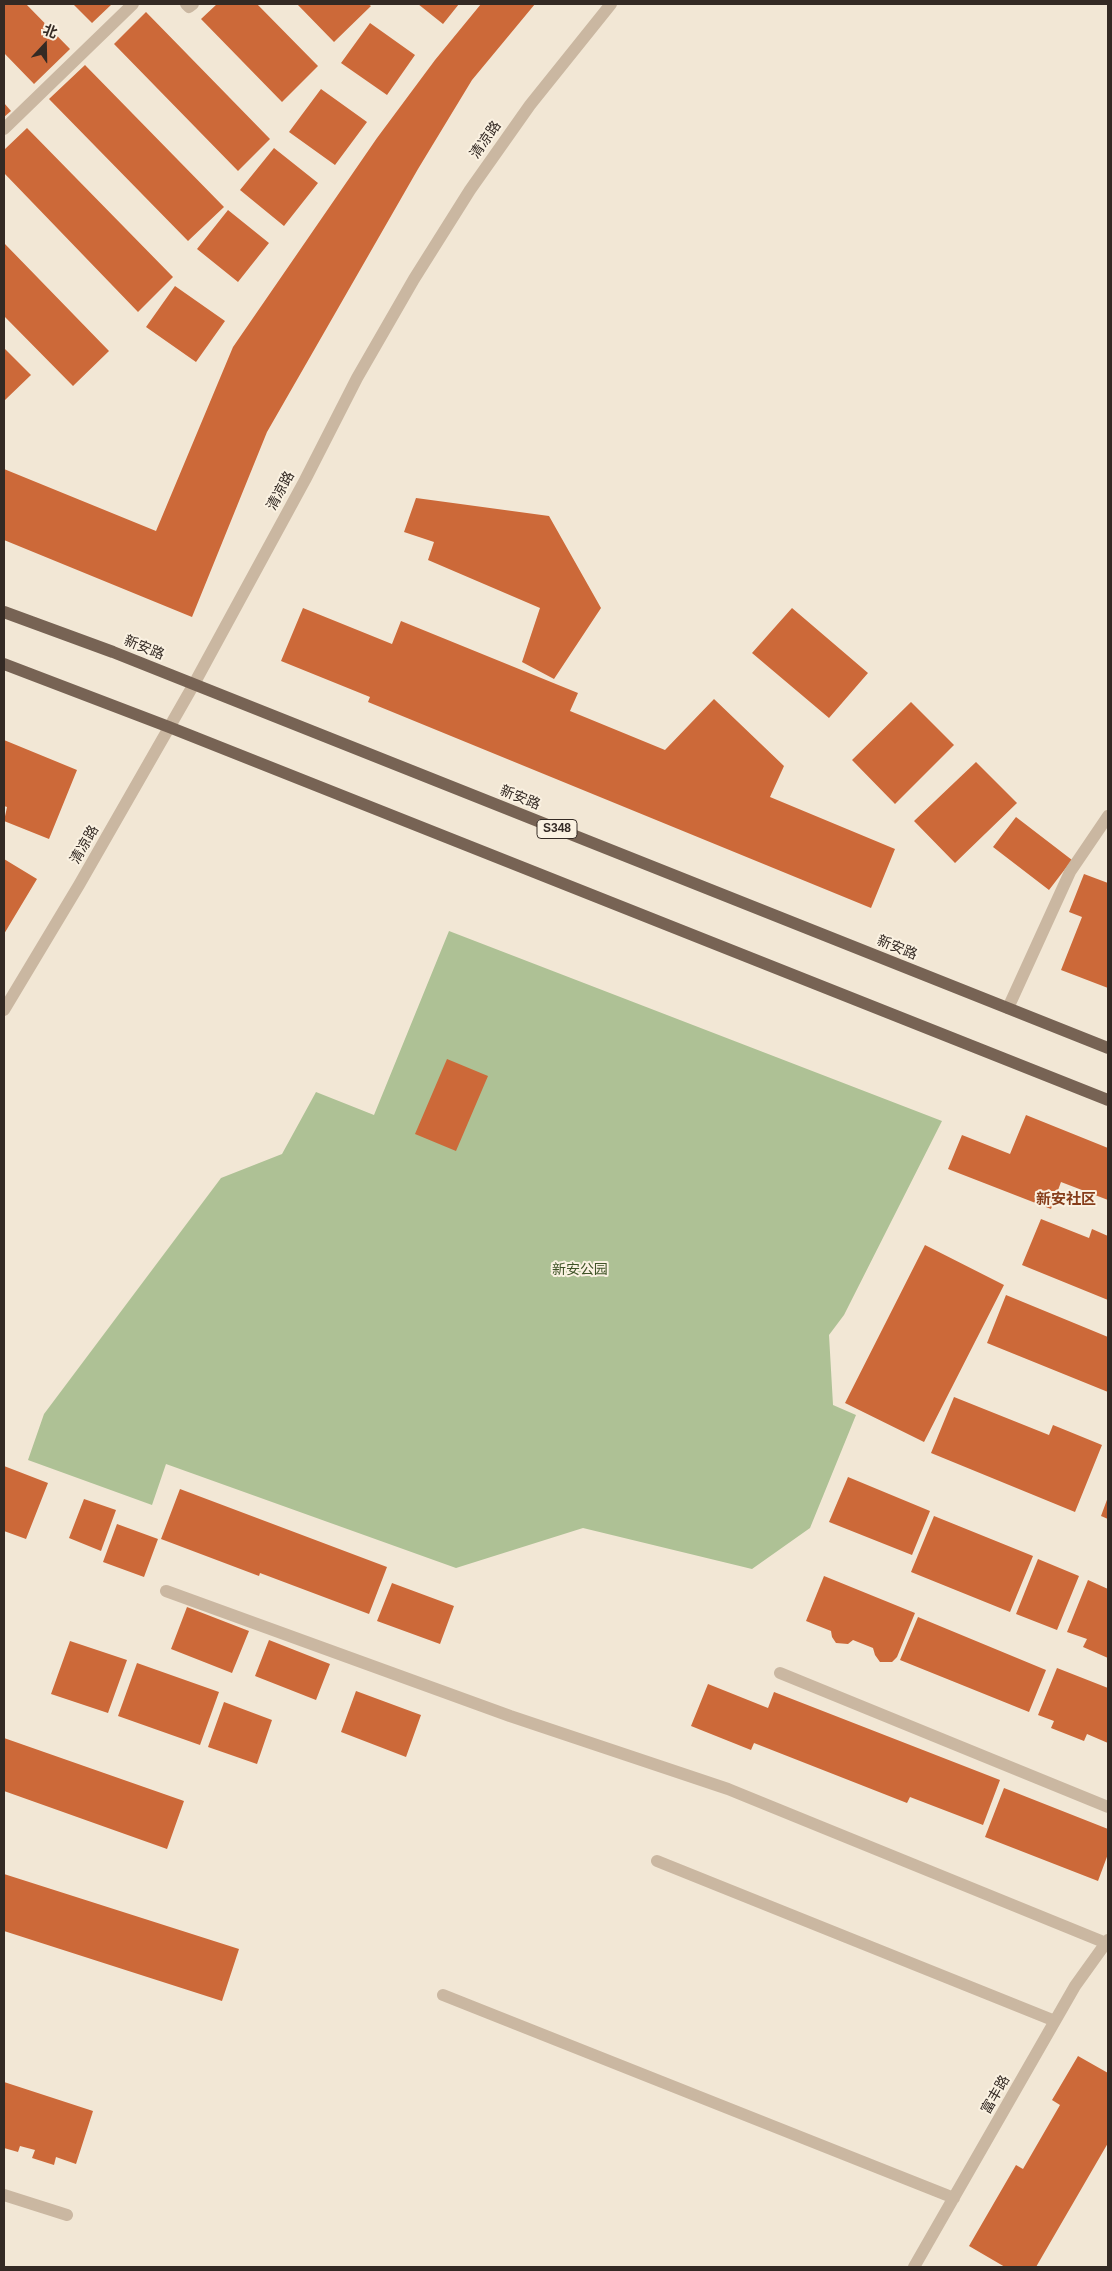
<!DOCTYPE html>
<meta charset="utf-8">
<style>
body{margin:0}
#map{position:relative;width:1112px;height:2271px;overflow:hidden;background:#f2e7d5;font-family:Helvetica,"Noto Sans SC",sans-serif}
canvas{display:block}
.frame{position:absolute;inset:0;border:5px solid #342a24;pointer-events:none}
.north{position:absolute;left:20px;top:20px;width:50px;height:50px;-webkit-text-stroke:4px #faf1e1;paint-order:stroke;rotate:21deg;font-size:14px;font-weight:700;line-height:20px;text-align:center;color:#342a24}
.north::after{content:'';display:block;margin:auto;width:18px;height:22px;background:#342a24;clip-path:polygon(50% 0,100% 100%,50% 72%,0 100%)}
</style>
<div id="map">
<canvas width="1112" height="2271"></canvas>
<div class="frame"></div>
<div class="north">北</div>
</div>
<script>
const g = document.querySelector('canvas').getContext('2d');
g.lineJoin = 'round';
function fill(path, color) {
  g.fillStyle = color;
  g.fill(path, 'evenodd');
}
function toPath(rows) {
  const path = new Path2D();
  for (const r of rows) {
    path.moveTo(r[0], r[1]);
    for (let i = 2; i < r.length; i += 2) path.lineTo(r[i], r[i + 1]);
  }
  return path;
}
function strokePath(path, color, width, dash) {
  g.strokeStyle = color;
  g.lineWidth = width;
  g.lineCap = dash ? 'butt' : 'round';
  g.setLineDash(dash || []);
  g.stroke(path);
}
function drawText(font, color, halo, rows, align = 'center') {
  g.font = font + ' Helvetica,"Noto Sans SC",sans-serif';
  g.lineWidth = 4;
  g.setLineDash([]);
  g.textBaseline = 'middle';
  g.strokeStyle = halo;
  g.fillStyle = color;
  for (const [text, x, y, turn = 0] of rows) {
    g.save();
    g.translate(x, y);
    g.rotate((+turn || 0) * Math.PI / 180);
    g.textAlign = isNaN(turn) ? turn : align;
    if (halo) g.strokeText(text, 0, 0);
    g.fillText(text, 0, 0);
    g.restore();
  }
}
fill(toPath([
 [449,931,942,1121,844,1315,829,1335,833,1405,856,1415,810,1528,752,1569,583,1528,456,1568,166,1464,152,1505,28,1460,44,1414,221,1178,282,1154,316,1092,374,1115]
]), '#aec195');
fill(toPath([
 [4,4,26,4,70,49,34,84,4,53],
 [73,4,112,4,92,23],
 [217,4,257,4,318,66,282,102,201,19],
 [297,4,368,4,371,6,334,42],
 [418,4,459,4,443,24],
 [481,4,535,4,472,80,418,169,267,432,192,617,4,540,4,469,156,531,233,347,377,138,435,60],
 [146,12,270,139,238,171,114,44],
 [370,23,415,55,387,95,341,63],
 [85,65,224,207,188,241,49,99],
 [321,89,367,122,335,165,289,132],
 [4,103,11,111,4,117],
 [27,128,173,277,138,312,4,173,4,150],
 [274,148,318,183,284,226,240,190],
 [228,210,269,243,238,282,197,249],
 [4,243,109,351,73,386,4,316],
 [175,286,225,321,196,362,146,327],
 [4,348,31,375,5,400,4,399],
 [416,498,549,516,601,608,554,679,522,662,540,608,428,560,434,542,404,532],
 [303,608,392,644,401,621,578,693,570,711,665,750,714,699,784,766,770,797,895,849,871,908,368,702,370,697,281,661],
 [792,608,868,673,829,718,752,653],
 [911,702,954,745,895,804,852,760],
 [4,740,77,770,49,839,4,821,7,807,4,806],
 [976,762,1017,803,955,863,914,821],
 [1016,817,1072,860,1049,890,993,847],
 [4,859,37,879,4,934],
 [1084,874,1108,883,1108,988,1061,970,1082,917,1069,912],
 [447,1059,488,1076,456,1151,415,1134],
 [1026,1115,1108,1148,1108,1200,1061,1182,1051,1209,948,1169,962,1135,1010,1154],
 [1041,1219,1089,1238,1092,1229,1108,1236,1108,1300,1022,1265],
 [925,1245,1004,1285,924,1442,845,1403],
 [1006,1295,1108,1337,1108,1392,987,1343],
 [954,1397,1049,1435,1053,1425,1102,1445,1075,1512,931,1453],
 [4,1466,48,1483,26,1539,4,1531],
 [848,1477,930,1511,912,1555,829,1522],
 [180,1489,387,1567,369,1614,260,1573,259,1576,161,1539],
 [1108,1497,1108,1519,1101,1516],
 [84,1499,116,1510,101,1551,69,1538],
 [934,1516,1033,1556,1010,1612,911,1572],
 [117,1524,158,1539,144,1577,103,1562],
 [1038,1559,1079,1576,1057,1630,1016,1614],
 [824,1576,915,1613,897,1657,892,1662,880,1662,875,1655,873,1648,853,1640,848,1644,836,1643,832,1637,831,1631,806,1621],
 [1088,1580,1108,1589,1108,1658,1083,1647,1087,1639,1067,1632],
 [392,1583,454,1606,440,1644,377,1621],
 [187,1607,249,1631,232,1673,171,1649],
 [918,1617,1046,1670,1029,1712,900,1660],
 [269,1640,330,1664,316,1700,255,1676],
 [70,1641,127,1660,108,1713,51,1694],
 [137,1663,219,1692,200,1745,118,1716],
 [1057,1668,1108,1688,1108,1743,1087,1734,1084,1741,1051,1728,1054,1721,1038,1715],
 [708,1684,768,1708,774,1692,1000,1780,983,1825,910,1797,907,1803,754,1743,751,1750,691,1726],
 [356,1691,421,1715,406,1757,341,1732],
 [224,1702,272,1720,257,1764,208,1747],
 [4,1738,184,1801,167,1849,4,1791],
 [1004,1788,1108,1829,1108,1854,1098,1881,985,1837],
 [4,1874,239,1949,222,2001,4,1931],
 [1078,2056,1108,2073,1108,2143,1036,2267,1005,2267,969,2246,1016,2165,1023,2169,1060,2105,1052,2100],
 [4,2082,93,2111,76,2164,56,2157,54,2165,32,2158,35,2150,20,2146,18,2152,4,2148]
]), '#cc6939');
strokePath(toPath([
 [186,4,189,7,193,4],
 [4,129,133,4],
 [1008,1008,1070,872,1108,816],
 [4,1010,79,885,194,684,305,480,357,378,414,279,470,190,530,105,611,4],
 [166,1591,510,1716,728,1789,1106,1943],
 [780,1673,1108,1807],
 [657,1861,1055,2021],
 [443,1995,954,2198],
 [4,2195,67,2215],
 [914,2267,1075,1986,1108,1940]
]), '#cab7a1', 12);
strokePath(toPath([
 [4,612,113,652,1108,1048],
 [4,664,169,727,1108,1100]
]), '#776354', 12);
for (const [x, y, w] of [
 [557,829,40]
]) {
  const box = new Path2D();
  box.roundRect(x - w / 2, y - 9.5, w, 19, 4);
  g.fillStyle = '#faf1e1';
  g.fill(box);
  strokePath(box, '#342a24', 1);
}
drawText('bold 12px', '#342a24', null, [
 ["S348",557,829]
]);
drawText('14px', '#342a24', '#faf1e1', [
 ["清凉路",486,140,-55],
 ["清凉路",281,491,-62],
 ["新安路",144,648,22],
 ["新安路",520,798,22],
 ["清凉路",85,845,-60],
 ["新安路",897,948,22],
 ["富丰路",996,2095,-60]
]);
drawText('14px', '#3f5327', '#faf1e1', [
 ["新安公园",580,1270]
]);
drawText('bold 15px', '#863d1a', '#faf1e1', [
 ["新安社区",1066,1200]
]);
</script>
